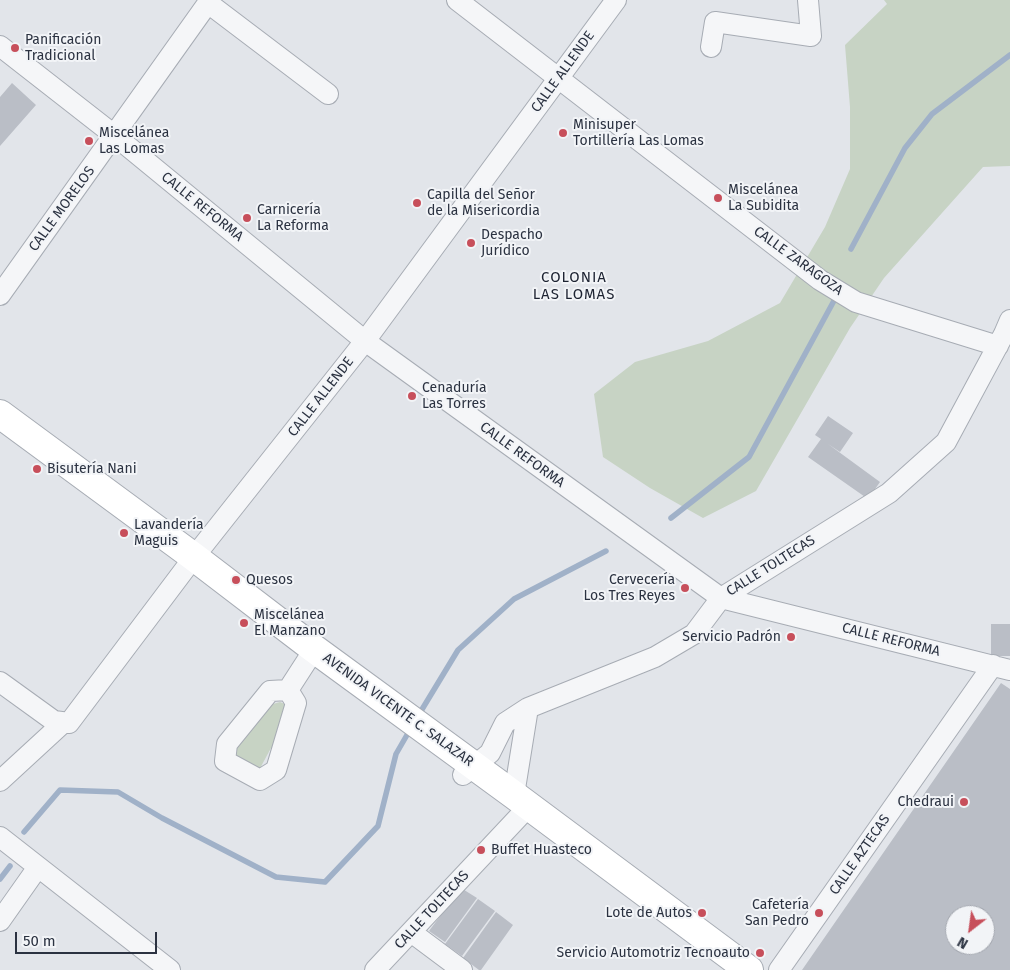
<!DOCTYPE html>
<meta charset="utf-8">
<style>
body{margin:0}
#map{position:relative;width:1010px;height:970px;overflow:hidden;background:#e2e5ea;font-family:"Fira Sans",sans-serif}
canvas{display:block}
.north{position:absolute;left:945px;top:905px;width:50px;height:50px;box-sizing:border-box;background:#f2f4f7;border:1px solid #a2a6ae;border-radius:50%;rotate:210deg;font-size:14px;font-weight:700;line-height:20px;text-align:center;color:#2b3241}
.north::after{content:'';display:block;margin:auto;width:18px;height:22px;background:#c74f5b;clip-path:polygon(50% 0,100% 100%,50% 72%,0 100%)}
.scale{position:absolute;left:15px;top:932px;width:142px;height:22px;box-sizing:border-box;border:2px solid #2b3241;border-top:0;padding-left:6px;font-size:15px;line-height:18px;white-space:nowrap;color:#2b3241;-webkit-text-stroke:4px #f2f4f7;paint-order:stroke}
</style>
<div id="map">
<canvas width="1010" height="970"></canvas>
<div class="north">N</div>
<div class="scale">50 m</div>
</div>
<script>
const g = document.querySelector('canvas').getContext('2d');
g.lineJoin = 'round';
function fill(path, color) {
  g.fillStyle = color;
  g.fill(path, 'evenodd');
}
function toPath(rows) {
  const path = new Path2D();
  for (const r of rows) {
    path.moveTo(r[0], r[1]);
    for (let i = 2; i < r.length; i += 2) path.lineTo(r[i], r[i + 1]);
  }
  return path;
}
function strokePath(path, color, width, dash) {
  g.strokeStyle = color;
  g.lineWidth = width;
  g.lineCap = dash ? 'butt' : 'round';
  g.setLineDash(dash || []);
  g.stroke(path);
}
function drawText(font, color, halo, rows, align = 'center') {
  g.font = font + ' "Fira Sans",sans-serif';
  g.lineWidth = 4;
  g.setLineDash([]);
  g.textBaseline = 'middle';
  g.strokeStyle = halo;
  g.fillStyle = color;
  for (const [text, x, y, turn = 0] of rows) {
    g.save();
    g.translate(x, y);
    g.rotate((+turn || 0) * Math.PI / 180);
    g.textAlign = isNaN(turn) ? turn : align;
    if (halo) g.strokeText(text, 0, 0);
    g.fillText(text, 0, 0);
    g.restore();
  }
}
fill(toPath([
 [884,0,1010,0,1010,166,983,167,884,278,850,328,756,491,703,518,650,488,603,457,594,394,635,362,708,341,780,303,825,227,850,169,850,107,845,45,887,4],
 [280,702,287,705,278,751,271,748,258,772,231,755,262,715,273,704]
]), '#c7d3c4');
strokePath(toPath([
 [851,249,905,148,932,114,1010,55],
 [671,518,749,457,836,297],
 [418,716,458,650,514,599,606,551],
 [24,832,60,790,118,792,162,818,276,877,325,882,378,826,396,754,411,728],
 [0,879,10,866]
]), '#a0b1c8', 5.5);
fill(toPath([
 [12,83,36,105,0,146,0,97],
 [828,416,853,433,840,452,828,444,880,482,868,499,808,457,821,439,815,435],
 [991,624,1010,624,1010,656,991,656],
 [1001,683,1010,689,1010,970,802,970],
 [955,915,985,915,985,945,955,945],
 [461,888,477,898,445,942,429,931],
 [478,899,495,911,462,956,445,944],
 [496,912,513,925,481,970,479,970,463,958]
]), '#babec6');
const minor = toPath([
 [457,0,820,280,856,302,998,346],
 [208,3,328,94],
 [0,46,114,135,365,341,721,598,1010,670],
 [711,47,715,22,811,36,808,0],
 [0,295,210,0],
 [0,682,54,721,69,723,194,557,365,341,616,0],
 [288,690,296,703,276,770,260,780,225,761,227,744,270,691,288,690],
 [288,690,308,659,313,648],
 [463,775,490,753,505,723,528,708,655,657,694,634,721,598,889,493,946,442,1004,334,1010,320],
 [0,781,63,723],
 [514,795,528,708],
 [0,837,170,970],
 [0,921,38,867],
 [411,932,462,970],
 [375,970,529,806],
 [779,970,993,665]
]);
const secondary = toPath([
 [0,414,194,557,313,648,514,795,749,970]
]);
strokePath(minor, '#a7acb4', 22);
strokePath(secondary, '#a7acb4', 30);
strokePath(minor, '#f5f6f8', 20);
strokePath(secondary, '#fff', 28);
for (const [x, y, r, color] of [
 [15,48,5,"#c74f5b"],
 [563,133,5,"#c74f5b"],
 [89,141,5,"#c74f5b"],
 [718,198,5,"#c74f5b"],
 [417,203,5,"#c74f5b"],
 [247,218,5,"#c74f5b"],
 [471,243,5,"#c74f5b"],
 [412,396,5,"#c74f5b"],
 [37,469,5,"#c74f5b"],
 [124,533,5,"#c74f5b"],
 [236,580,5,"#c74f5b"],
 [685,588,5,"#c74f5b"],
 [244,623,5,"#c74f5b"],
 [791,637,5,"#c74f5b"],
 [964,802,5,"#c74f5b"],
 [481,850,5,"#c74f5b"],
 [702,913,5,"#c74f5b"],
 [819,913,5,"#c74f5b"],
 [760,953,5,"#c74f5b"]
]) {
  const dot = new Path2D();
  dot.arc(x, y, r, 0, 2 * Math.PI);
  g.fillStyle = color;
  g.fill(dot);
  strokePath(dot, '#f2f4f7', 2);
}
drawText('14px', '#2b3241', '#f2f4f7', [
 ["Panificación",25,40],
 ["Tradicional",25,56],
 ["Minisuper",573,125],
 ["Tortillería Las Lomas",573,141],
 ["Miscelánea",99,133],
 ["Las Lomas",99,149],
 ["Miscelánea",728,190],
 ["La Subidita",728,206],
 ["Capilla del Señor",427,195],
 ["de la Misericordia",427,211],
 ["Carnicería",257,210],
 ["La Reforma",257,226],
 ["Despacho",481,235],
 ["Jurídico",481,251],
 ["Cenaduría",422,388],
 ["Las Torres",422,404],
 ["Bisutería Nani",47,469],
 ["Lavandería",134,525],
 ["Maguis",134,541],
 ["Quesos",246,580],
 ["Cervecería",675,580,"right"],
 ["Los Tres Reyes",675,596,"right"],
 ["Miscelánea",254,615],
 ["El Manzano",254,631],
 ["Servicio Padrón",781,637,"right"],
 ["Chedraui",954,802,"right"],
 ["Buffet Huasteco",491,850],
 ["Cafetería",809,905,"right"],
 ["San Pedro",809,921,"right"],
 ["Lote de Autos",692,913,"right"],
 ["Servicio Automotriz Tecnoauto",750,953,"right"]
], 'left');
drawText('14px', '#2b3241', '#f2f4f7', [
 ["CALLE ALLENDE",563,72,-54],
 ["CALLE REFORMA",202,207,39],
 ["CALLE MORELOS",62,209,-54],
 ["CALLE ZARAGOZA",798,261,36],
 ["CALLE ALLENDE",321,397,-52],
 ["CALLE REFORMA",522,455,36],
 ["CALLE TOLTECAS",771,566,-32],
 ["CALLE REFORMA",891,640,14],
 ["AVENIDA VICENTE C. SALAZAR",398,710,36],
 ["CALLE AZTECAS",860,855,-55],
 ["CALLE TOLTECAS",432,910,-47]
]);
g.letterSpacing = '1px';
drawText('15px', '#1d2332', '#f2f4f7', [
 ["COLONIA",574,278],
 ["LAS LOMAS",574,295]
]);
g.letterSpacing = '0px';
</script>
